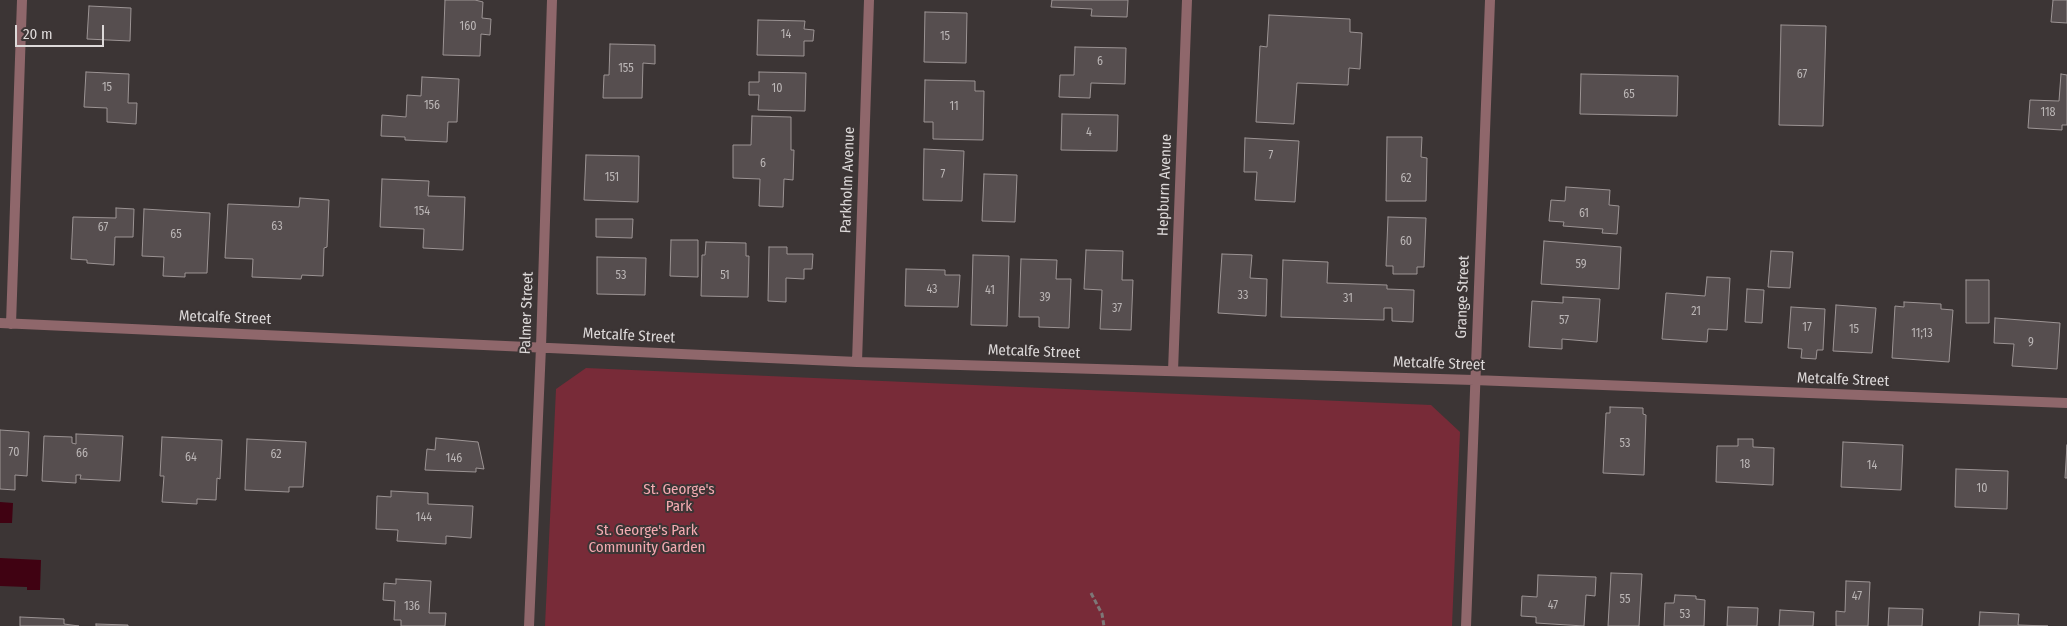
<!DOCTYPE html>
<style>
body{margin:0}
#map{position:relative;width:2067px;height:626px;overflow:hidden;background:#3c3535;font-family:"Fira Sans Condensed",sans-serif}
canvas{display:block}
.scale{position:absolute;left:15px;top:25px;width:89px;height:22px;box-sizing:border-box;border:2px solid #ddd9d9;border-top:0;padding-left:6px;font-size:15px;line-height:18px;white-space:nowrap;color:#ddd9d9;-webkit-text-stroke:4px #3c3535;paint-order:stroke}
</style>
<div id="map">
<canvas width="2067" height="626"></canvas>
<div class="scale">20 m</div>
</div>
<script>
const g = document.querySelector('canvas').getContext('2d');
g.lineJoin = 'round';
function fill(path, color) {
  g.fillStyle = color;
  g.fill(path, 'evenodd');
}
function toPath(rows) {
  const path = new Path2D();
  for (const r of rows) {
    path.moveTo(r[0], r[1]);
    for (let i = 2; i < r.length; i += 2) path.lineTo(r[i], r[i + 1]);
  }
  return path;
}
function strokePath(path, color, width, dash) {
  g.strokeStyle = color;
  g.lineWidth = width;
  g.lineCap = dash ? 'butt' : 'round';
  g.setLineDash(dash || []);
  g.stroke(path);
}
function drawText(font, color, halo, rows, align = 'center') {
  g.font = font + ' "Fira Sans Condensed",sans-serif';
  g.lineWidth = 4;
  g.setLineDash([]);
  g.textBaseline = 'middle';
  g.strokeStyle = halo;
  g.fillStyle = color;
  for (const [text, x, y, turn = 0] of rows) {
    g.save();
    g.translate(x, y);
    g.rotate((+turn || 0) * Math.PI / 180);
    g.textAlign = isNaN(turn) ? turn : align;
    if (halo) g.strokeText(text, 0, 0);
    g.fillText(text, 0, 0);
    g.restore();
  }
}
fill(toPath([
 [586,368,1431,405,1460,432,1452,626,545,626,556,389]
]), '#782b38');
fill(toPath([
 [0,502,13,503,12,523,0,523],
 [0,558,41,560,40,590,27,590,27,587,0,586]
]), '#400212');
const building = toPath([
 [445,0,475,0,483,2,482,18,491,19,490,35,481,34,480,56,443,55,445,0],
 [1052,0,1128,0,1127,17,1091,16,1092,9,1051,7,1052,0],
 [2053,0,2067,0,2067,23,2051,22,2053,0],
 [89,6,131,8,130,41,87,39,89,6],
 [925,12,967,13,966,63,924,62,925,12],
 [1269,15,1350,19,1350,32,1362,33,1360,69,1349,68,1348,85,1297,83,1294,124,1256,122,1260,46,1267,47,1269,15],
 [758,20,805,21,804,29,814,30,813,41,804,41,804,56,757,55,758,20],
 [1781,25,1826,26,1823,126,1779,125,1781,25],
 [610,44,655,45,655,64,643,63,642,98,603,98,604,75,609,75,610,44],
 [1075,47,1126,48,1125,84,1091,83,1090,98,1059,97,1060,75,1074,75,1075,47],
 [86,72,129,74,128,103,137,103,136,124,107,122,107,108,84,107,86,72],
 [759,72,806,73,805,111,758,110,759,95,749,95,749,82,759,82,759,72],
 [1581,74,1678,76,1677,116,1580,114,1581,74],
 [2061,74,2067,75,2067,125,2062,125,2062,130,2028,128,2030,100,2059,101,2061,74],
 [422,77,459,79,457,122,448,122,447,142,405,140,405,137,381,136,382,115,406,117,407,95,421,96,422,77],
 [925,80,975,81,975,91,984,91,983,140,933,139,933,122,924,122,925,80],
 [1062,114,1118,115,1117,151,1061,150,1062,114],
 [752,116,791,117,791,150,794,150,793,180,784,179,783,207,759,206,760,179,733,178,733,145,751,145,752,116],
 [1387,137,1422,137,1421,157,1427,158,1426,201,1386,201,1387,137],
 [1245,138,1299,141,1295,202,1255,200,1257,172,1244,172,1245,138],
 [924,149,964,151,962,201,923,200,924,149],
 [586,155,639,156,638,202,584,200,586,155],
 [984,174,1017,175,1015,222,982,221,984,174],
 [382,179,429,181,428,196,465,197,463,250,423,248,424,229,380,227,382,179],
 [1566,187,1610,190,1609,205,1619,206,1617,234,1602,233,1603,229,1563,226,1564,222,1549,221,1551,200,1565,201,1566,187],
 [300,198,329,200,327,247,324,248,323,276,302,275,301,279,252,277,253,259,225,258,228,204,299,207,300,198],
 [116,208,134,209,133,237,115,237,114,265,87,263,87,260,71,259,73,217,116,218,116,208],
 [144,209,210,213,207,273,185,273,185,277,163,276,164,257,142,256,144,209],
 [1388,217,1426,218,1424,267,1417,267,1417,274,1393,274,1393,266,1386,266,1388,217],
 [596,219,633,219,632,238,596,237,596,219],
 [671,240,698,240,698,277,670,276,671,240],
 [1544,241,1621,247,1619,289,1541,284,1544,241],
 [706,242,746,243,746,256,749,256,748,297,701,296,702,255,705,255,706,242],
 [769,247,787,247,787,254,813,254,812,269,804,269,804,279,786,278,786,302,768,301,769,247],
 [1086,250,1123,251,1122,280,1133,280,1131,330,1100,329,1102,290,1084,289,1086,250],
 [1771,251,1793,252,1790,288,1768,287,1771,251],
 [1222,254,1252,255,1250,278,1267,279,1266,316,1218,313,1222,254],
 [973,255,1009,256,1007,326,971,325,973,255],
 [597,257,646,258,645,295,597,294,597,257],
 [1021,259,1057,260,1056,279,1071,279,1069,328,1039,327,1039,317,1019,317,1021,259],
 [1283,260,1328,262,1327,283,1387,285,1387,289,1414,290,1413,322,1392,321,1392,308,1384,308,1384,320,1281,317,1283,260],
 [906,269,945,270,945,275,960,275,958,307,905,306,906,269],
 [1707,277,1730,278,1727,330,1708,329,1707,342,1662,339,1666,293,1705,296,1707,277],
 [1966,280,1989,280,1989,323,1966,323,1966,280],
 [1747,289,1764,290,1762,323,1745,322,1747,289],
 [1563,297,1600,299,1597,342,1562,339,1562,349,1529,347,1532,301,1563,303,1563,297],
 [1904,302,1941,304,1941,309,1953,310,1949,362,1892,358,1895,306,1904,307,1904,302],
 [1836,305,1876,308,1872,353,1833,351,1836,305],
 [1791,307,1825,309,1823,350,1817,350,1816,359,1801,358,1802,349,1788,348,1791,307],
 [1995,318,2060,323,2057,369,2012,366,2014,344,1994,343,1995,318],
 [1610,407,1643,408,1643,414,1646,415,1644,475,1603,473,1606,413,1610,413,1610,407],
 [0,430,29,432,27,476,15,475,15,490,0,489,0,430],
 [76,434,123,436,120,481,80,479,81,475,76,475,76,483,42,481,44,436,72,437,72,443,76,444,76,434],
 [162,437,222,440,220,479,217,478,216,500,197,499,197,504,162,502,164,476,160,476,162,437],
 [436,438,478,442,484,469,476,468,476,472,425,470,427,449,435,450,436,438],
 [247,439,306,442,303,487,289,487,289,492,245,490,247,439],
 [1738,439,1753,439,1753,447,1774,448,1773,485,1716,482,1717,446,1738,446,1738,439],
 [1843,442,1903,445,1901,490,1841,487,1843,442],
 [2067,445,2067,478,2065,478,2067,445],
 [1956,469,2008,471,2007,509,1955,507,1956,469],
 [391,491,428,493,428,504,473,506,471,538,446,536,446,544,397,541,398,530,376,529,377,496,391,497,391,491],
 [1611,573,1642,574,1639,626,1608,626,1611,573],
 [1538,575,1596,577,1595,596,1586,595,1584,626,1536,623,1536,617,1521,616,1522,596,1537,597,1538,575],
 [396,579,431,581,429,613,446,613,445,626,401,626,401,620,394,620,395,601,383,600,384,583,396,584,396,579],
 [1846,581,1870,582,1868,626,1836,626,1836,611,1845,612,1846,581],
 [1675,595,1696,596,1696,599,1705,600,1704,626,1664,626,1665,603,1674,603,1675,595],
 [1728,607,1758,608,1757,626,1727,626,1728,607],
 [1889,608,1923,609,1922,626,1888,626,1889,608],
 [1780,610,1814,612,1813,626,1779,626,1780,610],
 [1980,612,2019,614,2018,625,2048,626,1979,626,1980,612],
 [20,617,64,619,64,624,79,626,20,626,20,617],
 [96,624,128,625,128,626,96,626,96,624]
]);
fill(building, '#564e4f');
strokePath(building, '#9c9494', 1);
strokePath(toPath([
 [1091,593,1102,614,1104,626]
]), '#7d7777', 3, [5, 2.5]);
strokePath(toPath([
 [0,323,857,362,1474,380,2067,403],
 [11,324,22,0],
 [857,362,869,0],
 [1173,371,1187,0],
 [529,626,541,347,552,0],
 [1466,626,1490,0]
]), '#8f676b', 10);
drawText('12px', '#bbb6b6', null, [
 ["160",468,27],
 ["14",786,35],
 ["15",945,37],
 ["6",1100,62],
 ["155",626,69],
 ["67",1802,75],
 ["15",107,88],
 ["10",777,89],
 ["65",1629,95],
 ["156",432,106],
 ["11",954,107],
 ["118",2048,113],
 ["4",1089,133],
 ["7",1271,156],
 ["6",763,164],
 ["7",943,175],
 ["151",612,178],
 ["62",1406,179],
 ["154",422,212],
 ["61",1584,214],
 ["63",277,227],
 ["67",103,228],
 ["65",176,235],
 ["60",1406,242],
 ["59",1581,265],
 ["53",621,276],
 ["51",725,276],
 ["43",932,290],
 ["41",990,291],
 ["33",1243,296],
 ["39",1045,298],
 ["31",1348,299],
 ["37",1117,309],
 ["21",1696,312],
 ["57",1564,321],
 ["17",1807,328],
 ["15",1854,330],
 ["11;13",1922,334],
 ["9",2031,343],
 ["53",1625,444],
 ["70",14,453],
 ["66",82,454],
 ["62",276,455],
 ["64",191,458],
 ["146",454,459],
 ["18",1745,465],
 ["14",1872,466],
 ["10",1982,489],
 ["144",424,518],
 ["47",1857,597],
 ["55",1625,600],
 ["47",1553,606],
 ["136",412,607],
 ["53",1685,615]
]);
drawText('15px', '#ddd9d9', '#3c3535', [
 ["Parkholm Avenue",848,180,-88],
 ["Hepburn Avenue",1165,185,-88],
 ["Grange Street",1463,297,-88],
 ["Palmer Street",527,313,-88],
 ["Metcalfe Street",225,318,2],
 ["Metcalfe Street",629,336,3],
 ["Metcalfe Street",1034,352,2],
 ["Metcalfe Street",1439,364,2],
 ["Metcalfe Street",1843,380,2]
]);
drawText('15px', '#f4aab1', '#3c3535', [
 ["St. George's",679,490],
 ["Park",679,507],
 ["St. George's Park",647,531],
 ["Community Garden",647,548]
]);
</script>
